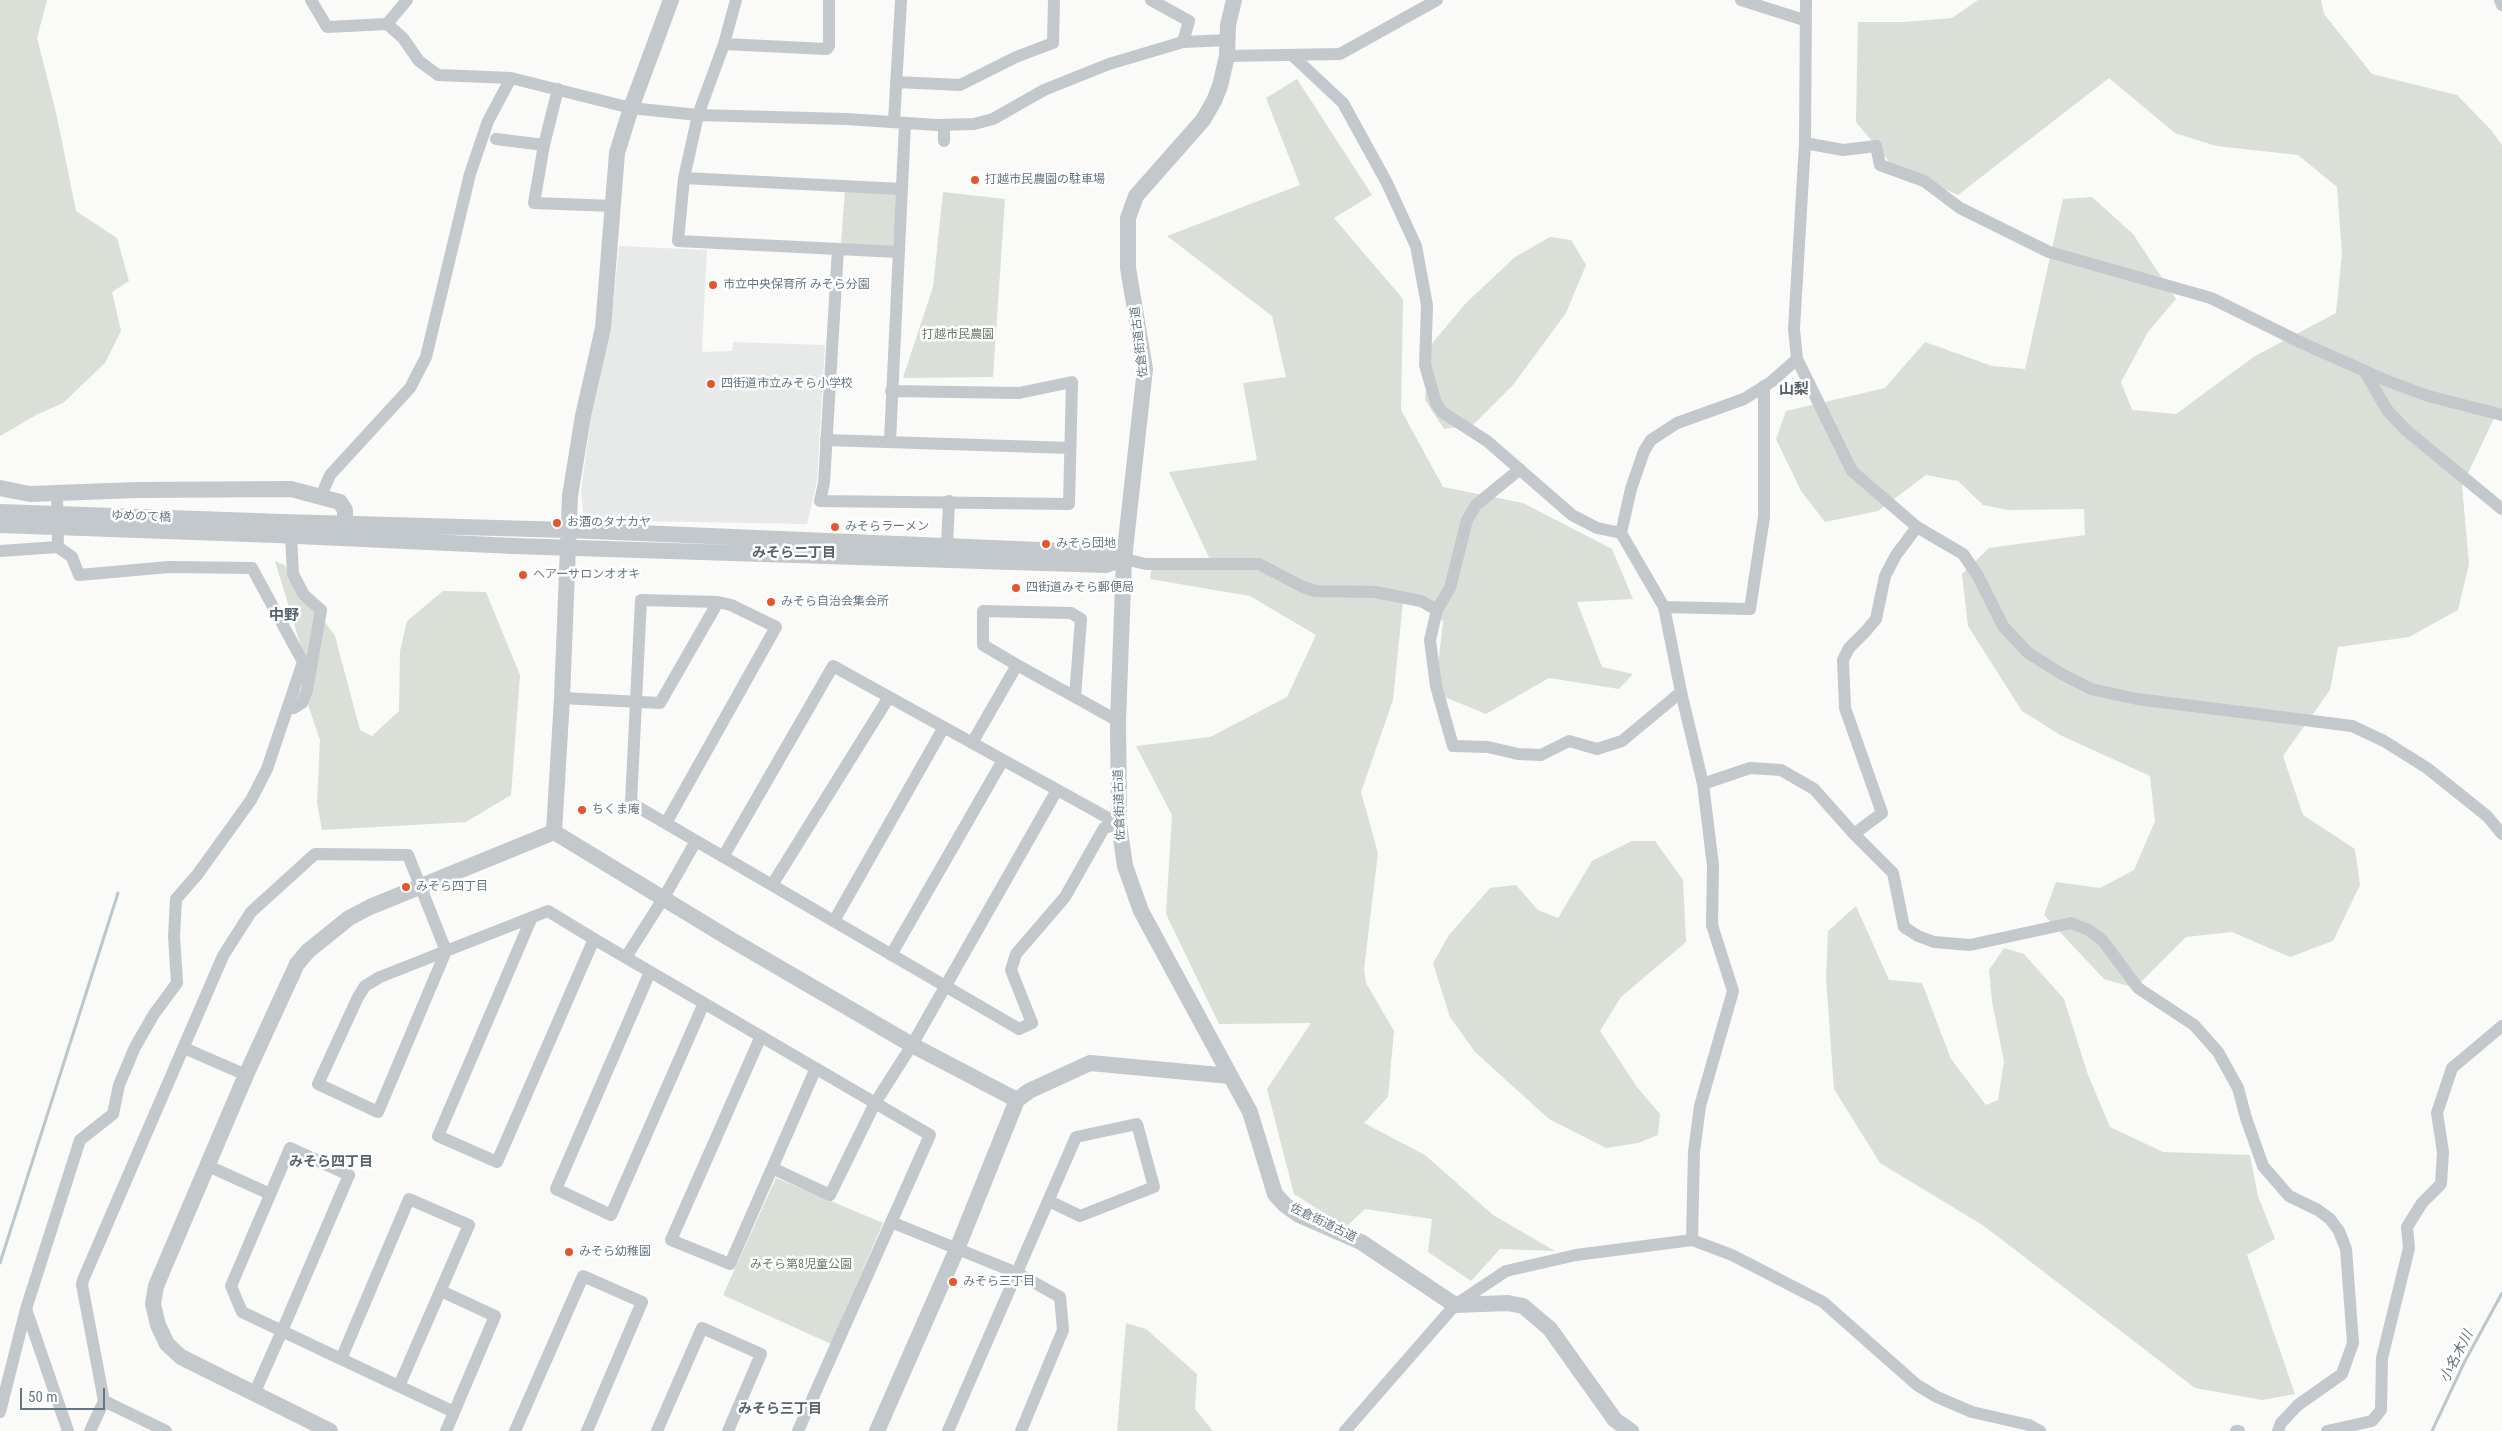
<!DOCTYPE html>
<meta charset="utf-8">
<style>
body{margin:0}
#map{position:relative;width:2502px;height:1431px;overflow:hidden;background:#fafaf8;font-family:"Roboto Condensed",sans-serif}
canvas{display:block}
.scale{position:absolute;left:20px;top:1388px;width:85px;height:22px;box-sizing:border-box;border:2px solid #657683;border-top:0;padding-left:6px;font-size:15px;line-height:18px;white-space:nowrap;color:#657683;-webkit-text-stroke:4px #fff;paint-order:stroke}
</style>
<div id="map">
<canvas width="2502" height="1431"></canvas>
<div class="scale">50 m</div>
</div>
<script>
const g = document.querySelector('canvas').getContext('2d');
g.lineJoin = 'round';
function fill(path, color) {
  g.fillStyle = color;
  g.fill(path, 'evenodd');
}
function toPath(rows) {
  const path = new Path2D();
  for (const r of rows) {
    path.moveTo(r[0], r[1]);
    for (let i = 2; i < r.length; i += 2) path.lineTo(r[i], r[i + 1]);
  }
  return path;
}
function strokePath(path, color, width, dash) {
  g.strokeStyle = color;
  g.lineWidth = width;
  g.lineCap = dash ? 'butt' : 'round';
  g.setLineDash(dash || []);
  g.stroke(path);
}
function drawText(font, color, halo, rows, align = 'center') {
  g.font = font + ' "Roboto Condensed","Noto Sans JP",sans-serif';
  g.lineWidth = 5;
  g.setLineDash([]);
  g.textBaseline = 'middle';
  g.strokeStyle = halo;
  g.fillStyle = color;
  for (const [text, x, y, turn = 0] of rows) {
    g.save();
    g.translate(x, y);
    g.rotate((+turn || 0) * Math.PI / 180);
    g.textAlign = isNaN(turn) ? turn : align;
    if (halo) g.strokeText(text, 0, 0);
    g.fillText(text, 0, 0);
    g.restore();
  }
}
fill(toPath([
 [619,246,707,250,702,352,732,351,733,342,825,345,817,481,807,524,584,520,581,491,591,417,610,332]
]), '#e8e9e9');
fill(toPath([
 [0,0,47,0,37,38,57,117,76,211,117,238,129,281,112,292,121,331,105,363,63,403,36,415,0,436],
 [1978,0,2321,0,2324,14,2372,74,2457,95,2491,130,2502,145,2502,412,2496,414,2462,486,2469,564,2458,610,2409,637,2338,647,2330,690,2283,756,2303,815,2355,849,2360,885,2333,941,2290,957,2232,932,2186,937,2135,988,2104,979,2044,915,2056,882,2100,888,2134,870,2155,821,2150,776,2060,735,2022,711,1968,626,1962,574,1989,548,2085,535,2084,509,2008,510,1983,505,1958,481,1926,475,1878,511,1825,522,1801,491,1776,439,1786,411,1885,388,1925,342,1992,366,2025,369,2063,199,2092,197,2133,234,2176,299,2148,332,2121,382,2132,410,2176,414,2255,356,2336,313,2342,254,2337,187,2298,155,2216,146,2175,133,2109,78,1958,195,1892,165,1856,122,1858,22,1905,22,1952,18],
 [1297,79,1372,195,1334,218,1403,299,1401,410,1443,487,1523,503,1612,549,1633,599,1577,602,1602,667,1633,674,1619,689,1549,678,1486,714,1435,693,1443,621,1404,592,1393,700,1361,792,1378,853,1364,969,1366,983,1394,1031,1388,1097,1364,1123,1425,1155,1493,1215,1555,1251,1500,1249,1471,1281,1428,1252,1432,1219,1365,1209,1346,1227,1294,1194,1267,1089,1311,1023,1219,1024,1166,914,1172,815,1136,746,1210,737,1287,697,1316,635,1250,596,1150,579,1152,565,1213,566,1169,472,1257,460,1243,383,1286,377,1272,316,1167,236,1300,185,1266,98],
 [845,190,896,193,893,247,841,244],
 [943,192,1005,199,993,377,903,378,933,287],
 [1550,237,1571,240,1586,265,1566,313,1513,385,1473,425,1444,429,1425,400,1430,346,1466,303,1515,257],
 [275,561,284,565,335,636,360,730,372,736,399,711,400,651,407,621,443,591,486,592,520,675,511,795,466,822,322,830,317,803,320,740,307,702,302,650],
 [1632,841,1655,841,1683,880,1686,942,1621,997,1600,1031,1637,1087,1660,1114,1658,1135,1638,1143,1606,1148,1549,1119,1475,1052,1450,1017,1433,963,1449,935,1490,888,1516,885,1538,910,1558,918,1592,861],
 [1856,906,1889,980,1922,983,1951,1059,1986,1105,1998,1100,2004,1061,1992,1002,1989,970,2004,948,2024,954,2064,999,2088,1075,2110,1127,2163,1152,2250,1155,2258,1196,2275,1239,2247,1255,2295,1394,2262,1400,2195,1388,1984,1226,1880,1163,1834,1089,1826,977,1828,931],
 [776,1178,883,1223,831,1344,723,1295],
 [1126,1323,1146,1329,1197,1374,1195,1409,1213,1431,1117,1431]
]), '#dadfd7');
strokePath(toPath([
 [0,1263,118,893],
 [2432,1431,2465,1361,2502,1293]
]), '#bbc7cb', 3);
strokePath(toPath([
 [311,0,327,27,387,24,403,38,419,61,438,75,511,78,631,108,698,115,684,178,678,241,898,252],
 [736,0,724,44,698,115,846,119,937,125,974,124,993,119,1044,90,1109,64,1183,42,1228,40],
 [1151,0,1189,21,1183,42],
 [1741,0,1804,20],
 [1806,0,1805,143,1794,329,1797,359,1852,471,1917,527,1963,554,1978,576,2003,626,2027,652,2060,673,2091,689,2137,699,2352,726,2384,741,2427,768,2487,816,2502,834],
 [2500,0,2502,5],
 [387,24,407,0],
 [724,44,827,49,829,46,829,0],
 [1227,56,1340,54,1437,0],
 [1294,57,1343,103,1387,183,1416,246,1427,305,1425,365,1436,403,1442,412,1487,441,1572,515,1597,528,1621,533],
 [896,82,960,85,1016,57,1053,43,1054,0],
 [558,89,544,145,534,203,613,206],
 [894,122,901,0],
 [496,139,544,145],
 [944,141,944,125],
 [1805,143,1843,150,1876,146,1880,165,1924,181,1960,208,2049,252,2211,298,2302,343,2385,380,2428,396,2502,415],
 [684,178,901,189],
 [838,249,824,483,820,501,1069,504,1072,382,1019,393,891,391],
 [2364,370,2387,410,2407,431,2502,509],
 [826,440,1070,448],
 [890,441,905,123],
 [1520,469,1476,505,1467,520,1450,588,1437,610,1430,640,1436,686,1453,746,1488,747,1518,754,1541,755,1569,741,1597,749,1622,741,1681,692],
 [57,493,58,547],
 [321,496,330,475,410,388,426,357,470,174,488,121,511,78],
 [947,546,949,501],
 [0,551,58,547,72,557,79,575,169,567,252,568,303,662,267,769,251,800,197,875,176,899,174,936,177,983,154,1014,135,1047,119,1085,113,1114,80,1140,26,1309,0,1412],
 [1124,559,1146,564,1259,564,1303,587,1315,591,1375,592,1421,601,1437,610],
 [1664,607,1750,609,1764,517,1764,386],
 [1075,697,1081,619,1071,613,983,611,983,645,1017,665,1075,697,1118,721],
 [562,698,660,703,718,602],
 [290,708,294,708,302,703,307,690,321,610,304,595,293,574,291,535],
 [972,743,1017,665],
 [1703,784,1750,768,1781,770,1814,789,1854,834,1893,873,1904,927,1918,936,1934,942,1970,945,2071,923,2089,930,2103,941,2138,988,2194,1025,2218,1052,2238,1088,2246,1118,2263,1166,2289,1196,2318,1210,2330,1219,2339,1231,2346,1249,2353,1343,2342,1374,2298,1405,2281,1423,2278,1431],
 [666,823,776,627,731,605,718,602,641,600,631,803,1019,1029,1032,1023,1011,970,1016,954,1065,897,1104,828,1119,824],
 [1854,834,1882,813,1845,708,1843,660,1849,648,1866,631,1876,619,1885,576,1896,555,1917,527],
 [723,857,833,666,1119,824],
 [772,885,889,697],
 [532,917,438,1136,497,1162,594,939,930,1135,798,1431],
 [834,921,944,727],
 [891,955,1003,760],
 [626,957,663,899,696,841],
 [650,972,556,1189,611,1215,704,1003],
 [761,1036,671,1240,730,1264,816,1068],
 [184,1048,246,1075],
 [206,1165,270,1194],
 [772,1168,830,1195,875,1103,912,1045,1057,790],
 [891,1222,1017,1273,1060,1297,1063,1330,1021,1431],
 [1692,1240,1694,1152,1700,1106,1733,991,1712,925,1713,866,1703,784,1681,692,1664,607,1621,533,1631,489,1644,451,1651,440,1677,423,1744,399,1771,382,1797,359],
 [441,1291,495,1316,446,1431],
 [26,1309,68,1431],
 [341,1359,409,1199,469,1225,399,1386],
 [254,1394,282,1331,349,1175,290,1148,231,1286,242,1312,282,1331,341,1359,454,1412],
 [104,1401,166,1431],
 [90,1431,104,1401,82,1285,83,1280,223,956,251,912,315,854,408,855,446,951,378,1112,318,1084,358,997,365,986,380,977,446,951,548,911,594,939],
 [515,1431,583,1276,642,1302,587,1431],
 [657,1431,702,1328,761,1354,728,1431],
 [948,1431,1076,1137,1137,1124,1154,1187,1080,1216,1049,1201],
 [1345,1431,1455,1305,1506,1271,1576,1255,1692,1240,1732,1255,1823,1302,1917,1385,1937,1397,1972,1412,2029,1425,2040,1431],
 [2236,1431,2239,1431],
 [2327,1431,2372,1421,2381,1410,2382,1358,2409,1248,2407,1227,2422,1203,2441,1184,2443,1152,2437,1113,2452,1068,2502,1026]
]), '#c3c8cc', 12);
strokePath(toPath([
 [1234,0,1228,25,1227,56,1220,86,1214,101,1203,120,1136,196,1128,218,1128,268,1145,369,1124,559,1118,721,1119,824,1125,866,1141,911,1250,1112,1275,1194,1285,1205,1299,1215,1361,1242,1455,1305,1508,1303,1523,1306,1550,1329,1615,1420,1631,1431],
 [0,488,30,494,137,490,291,489,340,502,345,510,345,524],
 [283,522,568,530,1110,553,1124,559],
 [276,535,514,546,1106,565,1124,559],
 [554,832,562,698,570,496,583,416,603,328,617,153,631,108,671,0],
 [554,832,730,939,912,1045,1017,1100],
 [330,1431,181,1357,167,1344,158,1325,153,1304,156,1286,246,1075,297,964,308,951,349,918,370,907,554,832],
 [877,1431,957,1249,1017,1100,1029,1091,1090,1063,1230,1076]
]), '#c3c8cc', 16);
strokePath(toPath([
 [0,512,283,522],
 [0,525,276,535]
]), '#c3c8cc', 16);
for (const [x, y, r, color] of [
 [975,180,5,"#e4572e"],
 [713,285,5,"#e4572e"],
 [711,384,5,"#e4572e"],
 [557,523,5,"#e4572e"],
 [835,527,5,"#e4572e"],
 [1046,544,5,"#e4572e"],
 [523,575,5,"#e4572e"],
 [1016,588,5,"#e4572e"],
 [771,602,5,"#e4572e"],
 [582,810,5,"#e4572e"],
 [406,887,5,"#e4572e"],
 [569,1252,5,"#e4572e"],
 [953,1282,5,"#e4572e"]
]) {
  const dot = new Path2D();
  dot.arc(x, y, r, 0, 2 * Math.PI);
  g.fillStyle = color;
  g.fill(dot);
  strokePath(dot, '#fff', 2);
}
drawText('12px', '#657683', '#fff', [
 ["打越市民農園の駐車場",985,180],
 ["市立中央保育所 みそら分園",723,285],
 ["四街道市立みそら小学校",721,384],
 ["お酒のタナカヤ",567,523],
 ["みそらラーメン",845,527],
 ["みそら団地",1056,544],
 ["ヘアーサロンオオキ",533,575],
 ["四街道みそら郵便局",1026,588],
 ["みそら自治会集会所",781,602],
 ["ちくま庵",592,810],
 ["みそら四丁目",416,887],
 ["みそら幼稚園",579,1252],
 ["みそら三丁目",963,1282]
], 'left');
drawText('12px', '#687a64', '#fff', [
 ["打越市民農園",958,335],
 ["みそら第8児童公園",801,1265]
]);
drawText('12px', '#657683', '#fff', [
 ["佐倉街道古道",1140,342,-97],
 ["ゆめのて橋",141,517,2],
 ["佐倉街道古道",1120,805,-92],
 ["佐倉街道古道",1323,1223,26]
]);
drawText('bold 14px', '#57646e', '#fff', [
 ["みそら二丁目",794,553],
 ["みそら四丁目",331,1162],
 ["みそら三丁目",780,1409]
]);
drawText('italic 14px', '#60757c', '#fff', [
 ["小名木川",2457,1357,-63]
]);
drawText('bold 15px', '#57646e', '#fff', [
 ["山梨",1794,390],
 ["中野",284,616]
]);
</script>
